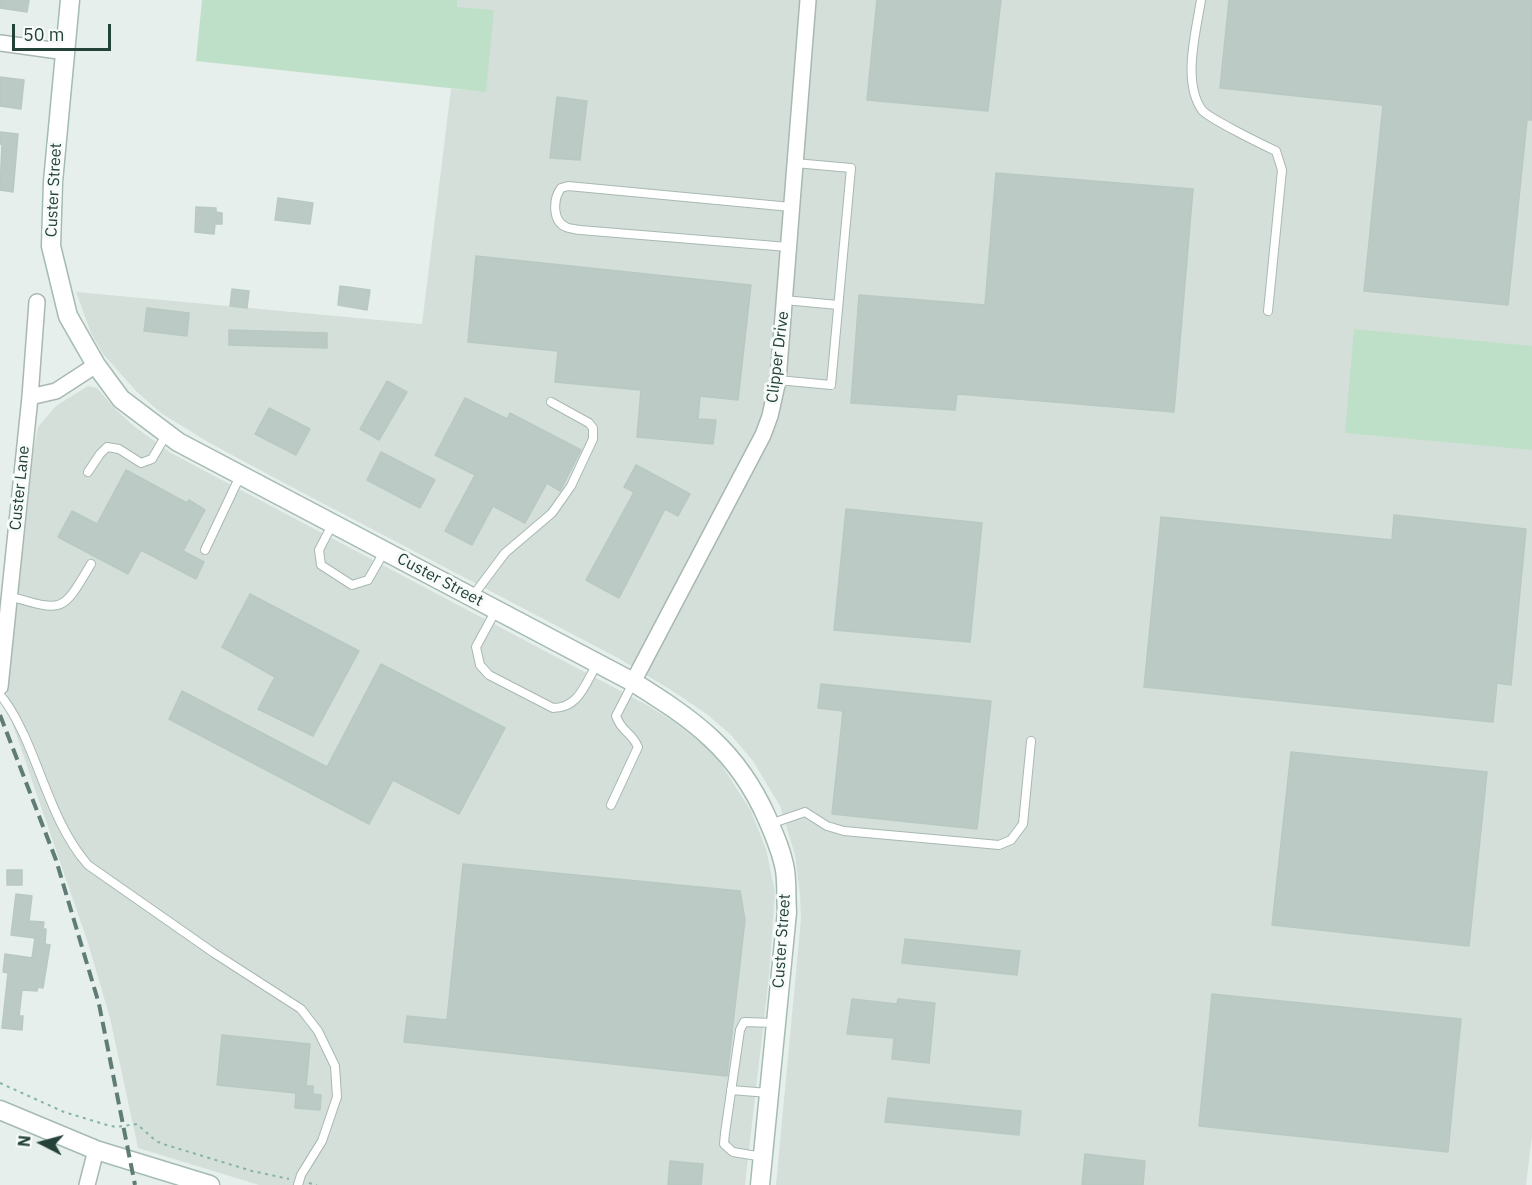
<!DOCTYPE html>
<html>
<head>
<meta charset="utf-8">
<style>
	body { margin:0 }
	#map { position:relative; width:1532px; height:1185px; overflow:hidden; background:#e6efeb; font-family:"IBM Plex Sans",sans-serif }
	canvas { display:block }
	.north { position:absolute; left:12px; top:1113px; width:60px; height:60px; -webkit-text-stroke:4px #f7fbf9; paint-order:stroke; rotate:276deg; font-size:16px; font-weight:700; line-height:24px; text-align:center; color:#24423a }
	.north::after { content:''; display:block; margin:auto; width:21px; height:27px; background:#24423a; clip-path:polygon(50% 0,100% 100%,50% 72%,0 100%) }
	.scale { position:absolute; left:12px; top:24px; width:99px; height:27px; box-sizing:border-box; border:3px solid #24423a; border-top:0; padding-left:8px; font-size:18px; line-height:21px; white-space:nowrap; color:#24423a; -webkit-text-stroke:4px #f7fbf9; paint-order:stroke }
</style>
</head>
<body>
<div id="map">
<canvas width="1532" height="1185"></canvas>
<div class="north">N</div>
<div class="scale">50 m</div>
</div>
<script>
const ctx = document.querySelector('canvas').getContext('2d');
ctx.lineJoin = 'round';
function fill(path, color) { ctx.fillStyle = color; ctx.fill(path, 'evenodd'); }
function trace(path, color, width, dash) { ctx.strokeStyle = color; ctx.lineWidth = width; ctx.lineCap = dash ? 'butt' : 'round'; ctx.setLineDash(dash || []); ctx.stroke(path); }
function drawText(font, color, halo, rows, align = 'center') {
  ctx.font = font + ' "IBM Plex Sans",sans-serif'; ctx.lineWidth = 6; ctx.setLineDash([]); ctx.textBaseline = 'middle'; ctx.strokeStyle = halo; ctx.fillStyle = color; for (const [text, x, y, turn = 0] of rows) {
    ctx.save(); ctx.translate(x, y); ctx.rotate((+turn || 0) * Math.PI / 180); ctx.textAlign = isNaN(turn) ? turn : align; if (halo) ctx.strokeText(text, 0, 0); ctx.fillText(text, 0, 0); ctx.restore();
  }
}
fill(new Path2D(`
	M457 0H1532V1136L1526 1185H776L801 919 800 895 795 855 780 806 753 761 731 735 708 715 671 690 618 658 284 483 208 442 161 413 137 392 103 354 91 333 76 292 422 324 451 89 486 91 457 7Z
	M88 386 97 388 116 410 135 427 171 453 647 705 674 722 705 746 719 761 751 811 766 849 775 892 769 976 745 1185H259L138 1148 110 1018 88 943 6 705 33 454 38 427 56 406Z`), '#d4dfda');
fill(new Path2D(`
	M202 0H457V7L494 10 486 92 196 61Z
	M1354 329 1532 346V450L1345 433Z`), '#bfe0c8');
const building = new Path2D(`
	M0 0H29L27 12 0 8Z
	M877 0H1001L988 111 867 100Z
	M1229 0H1532V120H1527L1508 305 1364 291 1383 105 1220 88Z
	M0 77 24 80 21 109 0 106Z
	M557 97 587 101 580 160 550 158Z
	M0 132 18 134 13 192 0 190 2 144H0Z
	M996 173 1193 189 1174 412 957 394 955 410 851 403 859 295 985 305Z
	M278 198 313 203 310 224 275 220Z
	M196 207 216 208V212L222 213V224H215L214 234 195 232Z
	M476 256 751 285 738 400 700 396 698 419 716 420 713 444 637 437 641 390 555 382 558 351 468 342Z
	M340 286 370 290 367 310 338 305Z
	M232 289 249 291 247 308 230 306Z
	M147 308 189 313 187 336 144 331Z
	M229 330 327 333V348L229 345Z
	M387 381 407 392 379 440 360 429Z
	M465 398 507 419 510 413 581 450 560 491 547 483 525 523 493 506 472 545 445 531 475 475 435 455Z
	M269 408 310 429 296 455 255 434Z
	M381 452 435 480 420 508 367 480Z
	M636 465 690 494 678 516 665 509 619 598 586 580 634 492 624 487Z
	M126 470 187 503 189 500 205 510 183 551 204 562 196 579 141 550 128 574 58 537 72 511 97 524Z
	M846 509 982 523 970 642 834 630Z
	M1394 515 1526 529 1511 685 1497 683 1493 722 1144 687 1161 517 1392 540Z
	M250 594 359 651 313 736 258 709 275 677 222 647Z
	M381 664 505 728 459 814 393 780 369 824 169 719 182 691 327 767Z
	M821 684 991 701 977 829 832 814 843 711 818 708Z
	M1291 752 1487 772 1469 946 1272 925Z
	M463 864 740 891 745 920 727 1076 404 1042 407 1016 447 1020Z
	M7 870H22V885H7Z
	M16 894 32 896 29 921 44 922 43 929H46L45 944 50 945 43 988 38 987 37 991 22 990 19 1016H23L22 1030 2 1028 8 973 3 972 5 954 32 958 35 938 11 935Z
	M905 939 1020 951 1017 975 902 963Z
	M1212 994 1461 1019 1448 1152 1199 1126Z
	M852 999 897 1004 898 999 935 1003 929 1063 892 1059 894 1038 847 1034Z
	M222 1035 310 1044 306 1086H313V1094L321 1095 320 1110 295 1108 296 1093 217 1085Z
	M888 1098 1021 1111 1019 1135 885 1122Z
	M1085 1154 1145 1161 1143 1185H1082Z
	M670 1161 703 1164 701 1185H668Z`);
fill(building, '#bbcac4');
trace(building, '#b8c9c2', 1.5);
const lane = new Path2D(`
	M1201 0C1196 32 1182 82 1202 110 1208 118 1263 145 1276 151L1282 170 1268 311
	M788 247 580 230C576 229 570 229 566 227 552 221 553 199 561 188L568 186 791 207
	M784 300 838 305
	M778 380 831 385 851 168 795 163
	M88 472 100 454 107 447 119 449 141 463 152 459 166 435
	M333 523 319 550 321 565 352 585 368 580 384 552
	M205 550 240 476
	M9 596C64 612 62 613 91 564
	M472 597 505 553 552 513 571 486 593 439V428L589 423 551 402
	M496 610 476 647 480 665 489 675 553 708C579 708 585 684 597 664
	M0 695C11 707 17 721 24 735 44 779 56 828 88 865L214 953 301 1009 318 1031 335 1066 337 1097 322 1141 301 1175 298 1185
	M611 805 638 747C631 731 622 733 616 716L633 683
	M770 824 805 812 827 826 844 831 999 845 1011 840 1023 824 1031 741
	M731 1090 769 1093
	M763 1157 733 1152 724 1144 725 1133 740 1030 744 1022 775 1023`);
const street = new Path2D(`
	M0 43 66 52
	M30 397 56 391 96 365
	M633 682 763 435 770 416 778 380 808 0
	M0 687 30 397 37 302
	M87 1185 96 1150`);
const secondary = new Path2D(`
	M70 0 53 182 51 246 68 316 96 365 121 399 178 442 633 682C694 720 737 750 767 818 774 834 782 852 785 870 787 883 786 898 787 912L760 1185
	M0 1110 96 1150 210 1185`);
trace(lane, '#a8b8b2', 10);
trace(street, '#a8b8b2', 18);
trace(secondary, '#a4bbb3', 21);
trace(new Path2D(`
	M0 1083 64 1112 107 1125 116 1127 137 1124 156 1141 163 1144 252 1171 289 1179
	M309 1183 317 1185`), '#86b3a5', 2, [3, 4.5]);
trace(lane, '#fff', 8);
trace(street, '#fff', 15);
trace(secondary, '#fff', 18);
trace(new Path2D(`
	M0 715 56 860 99 1004 135 1185`), '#5f7d75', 4, [12, 6]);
drawText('16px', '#24423a', '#f7fbf9', [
	["Custer Street",54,190,-87],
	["Clipper Drive",778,357,-83],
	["Custer Lane",20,488,-84],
	["Custer Street",440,580,28],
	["Custer Street",782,941,-86]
]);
</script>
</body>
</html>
